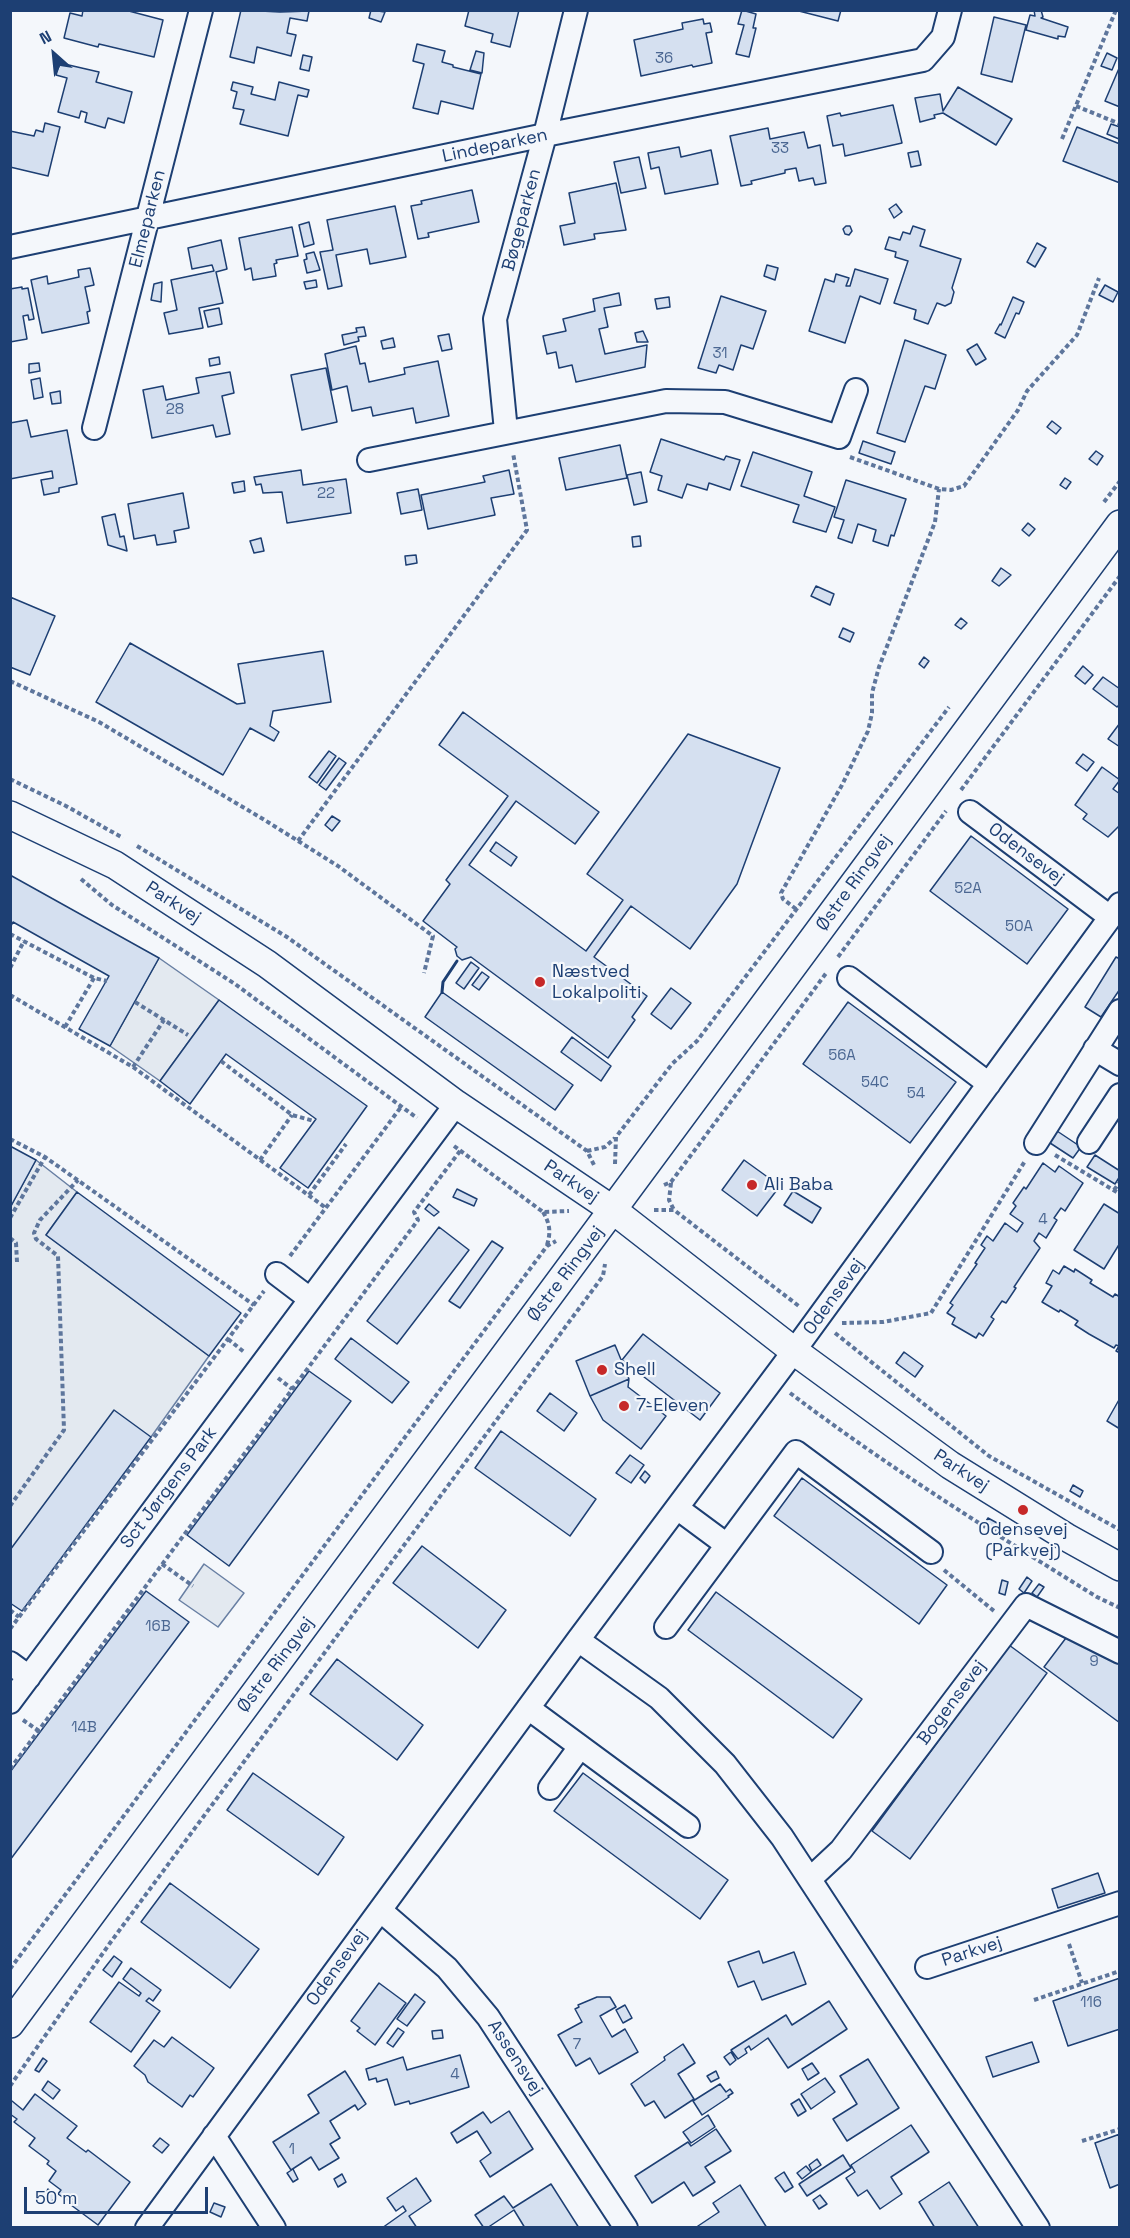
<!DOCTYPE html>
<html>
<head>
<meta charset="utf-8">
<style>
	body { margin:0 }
	#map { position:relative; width:1130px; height:2238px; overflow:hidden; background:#f4f7fb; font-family:"Space Grotesk",sans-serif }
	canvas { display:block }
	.frame { position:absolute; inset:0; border:12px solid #1d3f73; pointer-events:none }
	.north { position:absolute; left:24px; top:24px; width:60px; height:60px; -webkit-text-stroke:4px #f4f7fb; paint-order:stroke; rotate:333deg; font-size:16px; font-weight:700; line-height:24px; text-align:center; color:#1d3f73 }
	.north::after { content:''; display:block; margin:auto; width:21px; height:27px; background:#1d3f73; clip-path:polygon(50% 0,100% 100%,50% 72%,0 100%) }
	.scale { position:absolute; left:24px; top:2187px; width:184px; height:27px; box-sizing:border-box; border:3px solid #1d3f73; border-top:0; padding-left:8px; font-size:18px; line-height:21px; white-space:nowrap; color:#1d3f73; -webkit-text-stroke:4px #f4f7fb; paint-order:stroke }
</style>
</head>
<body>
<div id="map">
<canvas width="1130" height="2238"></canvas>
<div class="frame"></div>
<div class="north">N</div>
<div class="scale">50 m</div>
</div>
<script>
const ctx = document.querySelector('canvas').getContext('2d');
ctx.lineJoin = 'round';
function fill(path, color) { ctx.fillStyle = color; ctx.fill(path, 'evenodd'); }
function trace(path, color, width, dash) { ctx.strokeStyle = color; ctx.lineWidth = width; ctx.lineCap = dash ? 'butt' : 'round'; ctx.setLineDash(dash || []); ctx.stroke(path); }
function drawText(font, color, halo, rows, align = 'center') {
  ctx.font = font + ' "Space Grotesk",sans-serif'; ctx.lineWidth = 4.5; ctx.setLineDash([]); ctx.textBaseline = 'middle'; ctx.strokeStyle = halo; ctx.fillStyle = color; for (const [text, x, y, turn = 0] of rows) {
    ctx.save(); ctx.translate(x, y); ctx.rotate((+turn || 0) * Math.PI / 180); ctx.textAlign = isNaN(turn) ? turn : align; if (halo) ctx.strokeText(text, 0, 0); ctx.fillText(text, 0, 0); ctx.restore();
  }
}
const green = new Path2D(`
	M159 958 219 1000 160 1081 110 1046Z
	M36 1160 77 1192 46 1235 209 1356 151 1437 11 1550V1206Z
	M204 1564 244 1593 218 1627 179 1600Z`);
fill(green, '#e3e9f0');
trace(green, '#687fa3', 1.5);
const building = new Path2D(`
	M83 10H125L163 20 154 57 99 44 98 47 64 38 70 13 82 16Z
	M241 10 280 12 309 11 307 21 290 18 287 33 296 35 291 56 257 47 254 63 230 57Z
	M371 10 385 12 381 22 369 18Z
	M469 10H519L510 47 491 42 493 34 465 26Z
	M742 10 756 14 753 28H756L749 57 736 54 744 25 738 24Z
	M795 10H841L838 21Z
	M1034 10H1041L1043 17 1041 18 1068 27 1065 37 1058 36V39L1026 30 1030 15 1035 16Z
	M994 17 1026 25 1012 82 981 74Z
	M703 19 704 24 710 23 712 32 706 33 712 63 693 67 692 65 641 76 634 40 683 29 682 23Z
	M417 44 445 51 442 62 453 65V67L481 74 473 109 441 101 438 114 413 108 424 64 413 61Z
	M476 51 484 53 482 73 470 70Z
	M1107 53 1117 58 1112 70 1101 66Z
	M303 55 312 57 309 71 300 69Z
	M60 63 99 72 96 82 132 92 124 123 108 118 105 128 85 122 87 113 81 111 79 118 58 112 67 78 56 75Z
	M1120 66V107L1105 101Z
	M233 82 253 87 251 94 275 100 279 82 309 90 307 97 298 95 288 136 240 124 244 110 233 108 237 92 231 90Z
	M958 87 1012 119 996 145 943 113 934 115 935 118 920 122 915 98 940 94 943 111Z
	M893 105 902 143 845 156 843 144 833 146 827 116 840 113 841 116Z
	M45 123 60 127 48 176 10 167V131L34 136 36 130 43 132Z
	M1111 124 1120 127 1119 139 1107 134Z
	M1077 127 1120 144V183L1063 161Z
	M768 128 770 139 804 132 808 148 820 145 826 183 815 185 813 178 799 181 796 168 785 170V173L751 181 752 184 741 186 730 136Z
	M679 147 681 157 711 150 718 184 665 194 659 167 651 169 648 153Z
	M918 151 921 165 911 167 908 153Z
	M639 157 646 188 621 193 614 162Z
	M616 183 626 230 594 234 595 239 564 245 560 226 575 223 569 193Z
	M472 190 479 222 428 233 429 237 418 239 411 206 422 204 421 201Z
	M896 204 902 212 894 218 889 209Z
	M395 206 406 257 370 264 367 249 336 255 342 286 328 289 320 252 333 250 327 220Z
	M309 222 314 244 304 247 299 225Z
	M846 226H850L852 231 849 235 845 234 843 229Z
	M913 226 925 230 920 246 961 259 952 288 954 292 951 303 945 306 937 303 928 324 914 319 916 310 894 303 908 261 895 257 896 252 885 249 889 237 900 240 903 232 910 234Z
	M292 227 298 256 276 260 277 263 274 264 276 276 253 280 251 268 245 270 239 238Z
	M221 240 227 269 216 272 223 303 199 308 203 328 169 334 164 313 177 310 171 280 214 271 212 265 192 269 188 248Z
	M1037 243 1046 248 1035 267 1027 262Z
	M314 252 320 270 307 273 304 260 307 259 306 254Z
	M767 265 778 268 775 280 764 276Z
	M90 268 94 285 85 287 90 311 87 312 89 323 42 333 31 280 47 276 48 284 79 277 78 270Z
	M855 269 888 279 880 304 860 296 845 343 809 331 825 279 834 282 836 274 849 278 846 286H850Z
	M316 280 317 287 306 289 304 282Z
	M162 282 161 302 151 300 154 284Z
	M1105 285 1118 292 1113 302 1099 295Z
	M22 287V289L28 288 34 319 29 320 28 315 23 316 27 339 10 342V289Z
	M619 293 621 305 604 308 608 327 599 329 605 354 647 345 645 367 576 382 572 365 559 368 556 352 547 354 543 336 566 331 563 319 595 311 593 299Z
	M721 296 766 311 753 349 741 345 733 370 719 365 716 373 698 368Z
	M669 297 670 307 657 309 655 299Z
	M1013 297 1024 302 1019 314 1016 313 1005 338 995 333 1000 324 1001 325Z
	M219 308 222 324 208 327 204 311Z
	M364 327 366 336 358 337 359 341 344 345 342 335 357 332 356 328Z
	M643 331 648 342H637L635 333Z
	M449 334 452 349 442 351 438 336Z
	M393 338 395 347 383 349 381 341Z
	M905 340 946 355 935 389 925 386 905 442 877 433Z
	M977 344 986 359 976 365 967 350Z
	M356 346 360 364 365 363 369 382 405 374 404 368 438 361 449 416 416 423 413 408 373 416 371 407 352 411 347 386 332 390 325 354Z
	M219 357 220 364 210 366 209 359Z
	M39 363 40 371 29 373V364Z
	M326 368 337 422 302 430 291 375Z
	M230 372 234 393 222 396 230 434 216 437 213 425 152 438 143 390 163 386 166 400 199 393 196 378Z
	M40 378 43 397 34 399 31 380Z
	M60 391 61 403 52 404 50 393Z
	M27 420 31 437 67 430 77 484 59 488V492L44 495 41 480 53 478 52 471 10 479V423Z
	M1052 421 1061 428 1056 434 1047 427Z
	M661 439 724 460 726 456 740 460 730 490 709 483 707 490 687 484 682 498 658 490 662 476 650 472Z
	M863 441 895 452 891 464 859 453Z
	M620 445 627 478 566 490 559 458Z
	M1096 451 1103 456 1097 465 1089 459Z
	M753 452 812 472 804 496 835 507 826 532 793 522 799 505 741 486Z
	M301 470 303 485 346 479 351 513 287 523 282 492 263 493 261 484 256 485 254 477Z
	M509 470 514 494 491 498 495 515 428 529 421 495 485 482 483 476Z
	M641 472 647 502 634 505 627 475Z
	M1065 478 1071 482 1066 489 1060 485Z
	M846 480 906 499 894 536 891 535 888 546 873 541 876 530 858 524 852 543 838 538 844 520 834 517Z
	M244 481 245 491 234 493 232 483Z
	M418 489 422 510 401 514 397 493Z
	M183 493 189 528 174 531 176 542 157 545 155 535 134 539 128 504Z
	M115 514 120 537 124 536 127 551 108 545 102 517Z
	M1028 523 1035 529 1029 536 1022 530Z
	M640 536 641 546 633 547 632 537Z
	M261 538 264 551 254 553 250 541Z
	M416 555 417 563 406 565 405 556Z
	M1001 568 1011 575 999 586 992 581Z
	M816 586 834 594 830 605 811 596Z
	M10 597 55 616 30 675 10 667Z
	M961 618 967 623 961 629 955 625Z
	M843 628 854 633 850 642 839 637Z
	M130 643 237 704 245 703 238 664 323 651 331 702 273 711 270 726 279 732 274 741 250 728 223 775 96 702Z
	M924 657 929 661 924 668 919 664Z
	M1083 666 1093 675 1085 684 1075 676Z
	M1103 677 1120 689V704L1117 707 1093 689Z
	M463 712 599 812 575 844 516 801 469 865 586 951 623 900 587 874 688 734 780 768 737 884 690 949 631 906 594 957 647 996 632 1017 635 1020 608 1058 471 957 462 960 457 956 455 949 457 947 423 921 450 884 446 880 508 796 439 745Z
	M1120 723V747L1108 739Z
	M329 751 336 756 317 783 309 777Z
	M1083 754 1094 762 1087 771 1076 763Z
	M339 758 346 763 326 790 319 785Z
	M1102 767 1120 780 1113 789 1120 794V825L1108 837 1083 819 1087 814 1075 805Z
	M332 816 340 821 332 831 325 825Z
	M971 836 1068 909 1027 964 930 891Z
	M496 842 517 857 511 866 490 851Z
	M10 875 159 958 110 1046 79 1029 109 976 13 922 10 928Z
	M1116 957 1120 959V989L1101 1017 1085 1007Z
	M471 962 479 968 464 989 456 983Z
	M482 972 489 977 479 990 472 985Z
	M671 988 691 1003 671 1029 651 1014Z
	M442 992 573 1085 555 1110 425 1017Z
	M219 1000 367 1106 308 1188 280 1168 316 1119 226 1054 190 1104 160 1081Z
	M848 1002 956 1082 910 1143 803 1064Z
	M572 1037 611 1066 601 1081 561 1052Z
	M1054 1129 1081 1147 1073 1158 1047 1141Z
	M10 1146 36 1160 11 1206H10Z
	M1095 1155 1120 1171V1176L1115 1184 1087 1167Z
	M744 1160 780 1186 757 1216 722 1190Z
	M1043 1163 1055 1172 1059 1166 1083 1183 1065 1211 1061 1208 1054 1218 1057 1220 1046 1238 1039 1233 1034 1241 1040 1248 1014 1287 1016 1288 1006 1303 1002 1301 991 1317 994 1319 983 1336 979 1333 976 1338 952 1324 955 1318 947 1313 953 1305 950 1303 977 1264 975 1263 985 1248 981 1245 987 1236 993 1241 1005 1223 1017 1232 1023 1223 1010 1214 1016 1206 1013 1203 1024 1187 1026 1189Z
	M457 1189 477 1199 474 1206 453 1197Z
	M793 1191 821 1208 812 1223 784 1205Z
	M77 1192 241 1313 209 1356 46 1235Z
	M429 1204 439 1212 434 1216 425 1209Z
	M1104 1204 1120 1214V1243L1104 1269 1074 1250Z
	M439 1227 469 1250 397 1344 367 1321Z
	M492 1241 503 1248 460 1308 449 1301Z
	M1064 1266 1074 1272 1075 1269 1092 1280 1090 1283 1113 1297 1115 1294 1120 1297V1353L1116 1351 1119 1346 1116 1345 1114 1348 1089 1334 1075 1325 1078 1321 1060 1310 1059 1312 1042 1302 1052 1286 1046 1283 1053 1270 1059 1274Z
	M643 1334 720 1393 700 1420 622 1360Z
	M351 1338 409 1382 392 1403 335 1359Z
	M615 1345 629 1379 590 1396 576 1361Z
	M904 1352 923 1366 915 1377 896 1363Z
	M309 1371 351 1401 229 1566 187 1535Z
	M629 1379 628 1387 666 1416 641 1449 603 1420 590 1396Z
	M550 1393 577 1413 564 1431 537 1411Z
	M1120 1398V1429L1107 1421Z
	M114 1410 151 1437 22 1611 10 1603V1550Z
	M501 1431 596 1499 570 1536 475 1468Z
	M630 1455 644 1465 631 1483 616 1473Z
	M645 1471 650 1476 645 1483 640 1478Z
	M802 1478 947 1585 919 1624 774 1516Z
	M1073 1485 1083 1491 1080 1497 1070 1491Z
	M988 1518 999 1524 996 1530 985 1523Z
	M422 1546 506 1610 478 1648 393 1583Z
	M1027 1577 1032 1581 1024 1593 1019 1589Z
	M1002 1580 1008 1582 1005 1595 999 1593Z
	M1039 1584 1044 1587 1037 1597 1032 1593Z
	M146 1591 189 1622 10 1860V1772Z
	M716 1592 862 1699 833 1738 688 1630Z
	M1072 1630 1120 1665V1723L1044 1667Z
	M1009 1645 1047 1673 910 1859 872 1831Z
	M337 1659 423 1725 397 1760 310 1694Z
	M253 1773 344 1837 318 1875 227 1810Z
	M583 1773 728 1880 700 1919 554 1811Z
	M1098 1873 1105 1893 1058 1908 1052 1889Z
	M170 1883 259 1949 230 1988 141 1922Z
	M759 1951 763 1963 794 1952 806 1984 762 2000 754 1981 738 1987 728 1962Z
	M114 1956 122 1962 112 1977 103 1970Z
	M131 1968 161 1990 153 2001 149 1998 146 2001 160 2011 131 2052 90 2022 119 1982 139 1996 141 1993 123 1979Z
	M1120 1978V2029L1068 2046 1053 2001Z
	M379 1983 406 2003 375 2045 357 2031 360 2028 351 2021Z
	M415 1994 425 2002 407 2026 397 2019Z
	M597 1997H610L616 2007 600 2016 612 2037 625 2029 638 2052 599 2074 590 2058 576 2066 558 2035 582 2022 575 2009 579 2007 578 2005Z
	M829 2001 847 2029 788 2068 768 2038 751 2050 749 2046 745 2049 747 2053 738 2059 731 2050 786 2015 792 2025Z
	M625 2005 632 2018 623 2023 616 2010Z
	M398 2028 404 2032 393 2047 387 2043Z
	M442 2030 443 2038 433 2039 432 2031Z
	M172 2037 214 2068 193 2097 190 2095 182 2107 148 2082 145 2075 134 2066 154 2040 164 2047Z
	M1032 2042 1039 2062 993 2077 986 2057Z
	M683 2044 695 2063 678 2074 694 2099 665 2118 654 2101 645 2106 631 2084 665 2060 664 2057Z
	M731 2052 736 2060 730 2065 724 2057Z
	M460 2055 469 2087 410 2104 409 2101 395 2105 387 2079 377 2082 376 2078 369 2080 366 2069 403 2057 407 2070Z
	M43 2058 47 2061 39 2072 35 2070Z
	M868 2059 899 2108 847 2141 833 2119 857 2104 840 2076Z
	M812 2063 819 2073 808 2080 802 2069Z
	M345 2071 366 2104 358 2110 355 2105 330 2121 340 2138 330 2144 339 2158 319 2170 311 2157 291 2170 273 2142 319 2113 308 2095Z
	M716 2071 719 2078 711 2082 707 2076Z
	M825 2078 835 2092 811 2109 801 2094Z
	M48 2081 60 2090 53 2099 42 2090Z
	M720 2084 726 2092 730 2089 733 2093 728 2096 729 2097 702 2115 693 2101Z
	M35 2094 77 2126 67 2138 86 2152 88 2150 130 2182 98 2225 71 2205 74 2200 69 2197 67 2200 58 2194 61 2190 49 2181 56 2171 47 2164 49 2161 29 2146 35 2138 14 2122 17 2119 10 2114V2102L12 2101 23 2110Z
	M799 2099 806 2111 798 2116 791 2104Z
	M509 2111 533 2149 490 2177 480 2161 491 2153 477 2131 457 2143 451 2133 483 2112 491 2123Z
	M708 2115 715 2127 691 2143 683 2132Z
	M911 2125 929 2152 891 2177 902 2194 880 2209 867 2190 858 2196 846 2178 855 2172 851 2165Z
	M716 2129 731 2151 705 2167 715 2182 693 2196 684 2182 652 2203 635 2176 688 2142 691 2146Z
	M1120 2134V2184L1110 2188 1095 2143Z
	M160 2138 169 2145 162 2153 153 2146Z
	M843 2155 851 2168 807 2196 799 2184Z
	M817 2159 821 2165 812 2171 809 2165Z
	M806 2166 811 2172 802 2179 797 2173Z
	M293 2169 298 2179 293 2182 287 2173Z
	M784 2172 793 2187 785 2192 775 2178Z
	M342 2174 346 2182 338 2187 334 2179Z
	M416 2178 431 2201 409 2216 417 2228H382L406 2211 403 2206 396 2211 387 2198Z
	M949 2182 979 2228H935L919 2202Z
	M551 2184 579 2228H525L514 2210 487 2228H484L475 2215 504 2196 513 2208Z
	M740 2185 767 2228H695L719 2212 713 2203Z
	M48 2189 56 2196 51 2203 42 2196Z
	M820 2195 827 2204 819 2209 813 2200Z
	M214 2203 225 2207 221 2217 210 2212Z`);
fill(building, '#d5e0f0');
trace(building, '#1d3f73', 1.5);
const minor = new Path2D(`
	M10 247 545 135 923 60 943 37 950 10
	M94 428 201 10
	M506 431 495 319 545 135 576 10
	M369 460 666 401 725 402 839 437 856 390
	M970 812 1110 917
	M849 978 989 1084
	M1095 1049 1120 1064
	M1089 1142 1120 1095
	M1036 1143 1120 1011
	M277 1274 310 1299
	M677 1508 727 1545
	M666 1627 796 1452 931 1552
	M578 1640 659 1698 725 1764 782 1837 1038 2228
	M10 1663 29 1677
	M10 1702 456 1104
	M528 1708 688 1826
	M550 1788 580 1747
	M810 1879 841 1850 1026 1605 1120 1652
	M380 1910 447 1968 488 2017 626 2228
	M927 1967 1120 1903
	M214 2136 274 2228
	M147 2228 578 1640 794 1351 1120 904`);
const tertiary = new Path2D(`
	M10 815 115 865 267 964 456 1104 613 1210 794 1351 950 1465 1066 1537 1120 1567
	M10 2024 1120 524`);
trace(minor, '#1d3f73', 26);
trace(tertiary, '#1d3f73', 30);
trace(new Path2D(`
	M1076 106 1120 124
	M1062 139 1116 10
	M850 457 939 489 951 490 964 486 1018 410 1027 391 1077 335 1099 278
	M1104 502 1120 481
	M10 681 99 722 263 819 338 866 433 936 424 973
	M10 779 66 806 123 838
	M961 790 1120 576
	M298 841 527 530 513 453
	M137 846 287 937 587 1151 594 1165
	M81 879 112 905 235 984 417 1118
	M796 909 783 899 781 893 842 785 868 731 872 713V693L879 667 935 522 939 489
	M10 934 94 978 107 981
	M838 957 946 811
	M10 968 24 941
	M10 995 133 1067 326 1208
	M135 1002 188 1035
	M65 1027 94 978
	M221 1061 292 1115 314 1121
	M133 1067 164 1020
	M10 1139 45 1157 254 1305
	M454 1146 543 1212 569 1211
	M587 1151 605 1147 615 1138
	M1055 1155 1120 1194
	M260 1160 292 1115
	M615 1164 616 1137 672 1064 697 1041 949 707
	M671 1183 669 1200 674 1210
	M664 1185 671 1182 827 972
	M1114 1190 1120 1182
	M309 1195 346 1144
	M654 1210H674L800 1307
	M543 1212C550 1224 551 1232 547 1245
	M10 1218 45 1157
	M10 1238 16 1243 17 1262
	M290 1256 401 1107
	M842 1323 883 1322 931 1313 1025 1161
	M835 1333 989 1456 1120 1530
	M228 1339 244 1352
	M278 1378 292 1389
	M790 1393C888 1467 992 1532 1097 1597L1120 1608
	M10 1506 64 1430 58 1256 36 1239 34 1233 40 1220 78 1180
	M162 1564 193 1586
	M944 1570 994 1611
	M10 1610 19 1617
	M10 1629 264 1291
	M23 1720 39 1731
	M10 1769 418 1220 414 1212 460 1151
	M1069 1944 1082 1983
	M10 1969 547 1246 556 1241
	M1034 2000 1120 1971
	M10 2086 110 1943 603 1276 605 1264
	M1082 2141 1120 2129`), '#5e769c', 4, [4.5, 3]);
trace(minor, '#f4f7fb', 22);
trace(tertiary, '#f4f7fb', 27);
trace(new Path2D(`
	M442 992 443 982 457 961`), '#1d3f73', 3);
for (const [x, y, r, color] of [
	[540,982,6,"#c62828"],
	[752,1185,6,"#c62828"],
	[602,1370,6,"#c62828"],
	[624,1406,6,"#c62828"],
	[1023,1510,6,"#c62828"]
]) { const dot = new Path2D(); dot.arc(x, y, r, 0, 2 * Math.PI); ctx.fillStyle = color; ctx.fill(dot); trace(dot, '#f4f7fb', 2); }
drawText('15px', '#4b6792', null, [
	["36",664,59],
	["33",780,149],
	["31",720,354],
	["28",175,410],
	["22",326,494],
	["52A",968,889],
	["50A",1019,927],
	["56A",842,1056],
	["54C",875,1083],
	["54",916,1094],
	["4",1043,1220],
	["16B",158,1627],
	["9",1094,1662],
	["14B",84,1728],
	["116",1091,2003],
	["7",577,2045],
	["4",455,2075],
	["1",292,2150]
]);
drawText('18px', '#1d3f73', '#f4f7fb', [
	["Lindeparken",495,146,-12],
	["Elmeparken",148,219,-76],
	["Bøgeparken",522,220,-75],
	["Odensevej",1026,854,37],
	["Østre Ringvej",854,883,-54],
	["Parkvej",173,903,33],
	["Parkvej",571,1182,34],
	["Østre Ringvej",566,1274,-53],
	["Odensevej",834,1297,-54],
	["Parkvej",961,1471,33],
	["Sct Jørgens Park",169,1488,-53],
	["Østre Ringvej",276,1665,-53],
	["Bogensevej",952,1703,-53],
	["Parkvej",972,1952,-18],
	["Odensevej",337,1968,-54],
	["Assensvej",515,2058,57]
]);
drawText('18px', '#1d3f73', '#f4f7fb', [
	["Næstved",552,972],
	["Lokalpoliti",552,993],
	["Ali Baba",764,1185],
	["Shell",614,1370],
	["7-Eleven",636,1406],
	["Odensevej",1023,1530,"center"],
	["(Parkvej)",1023,1551,"center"]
], 'left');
</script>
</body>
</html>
